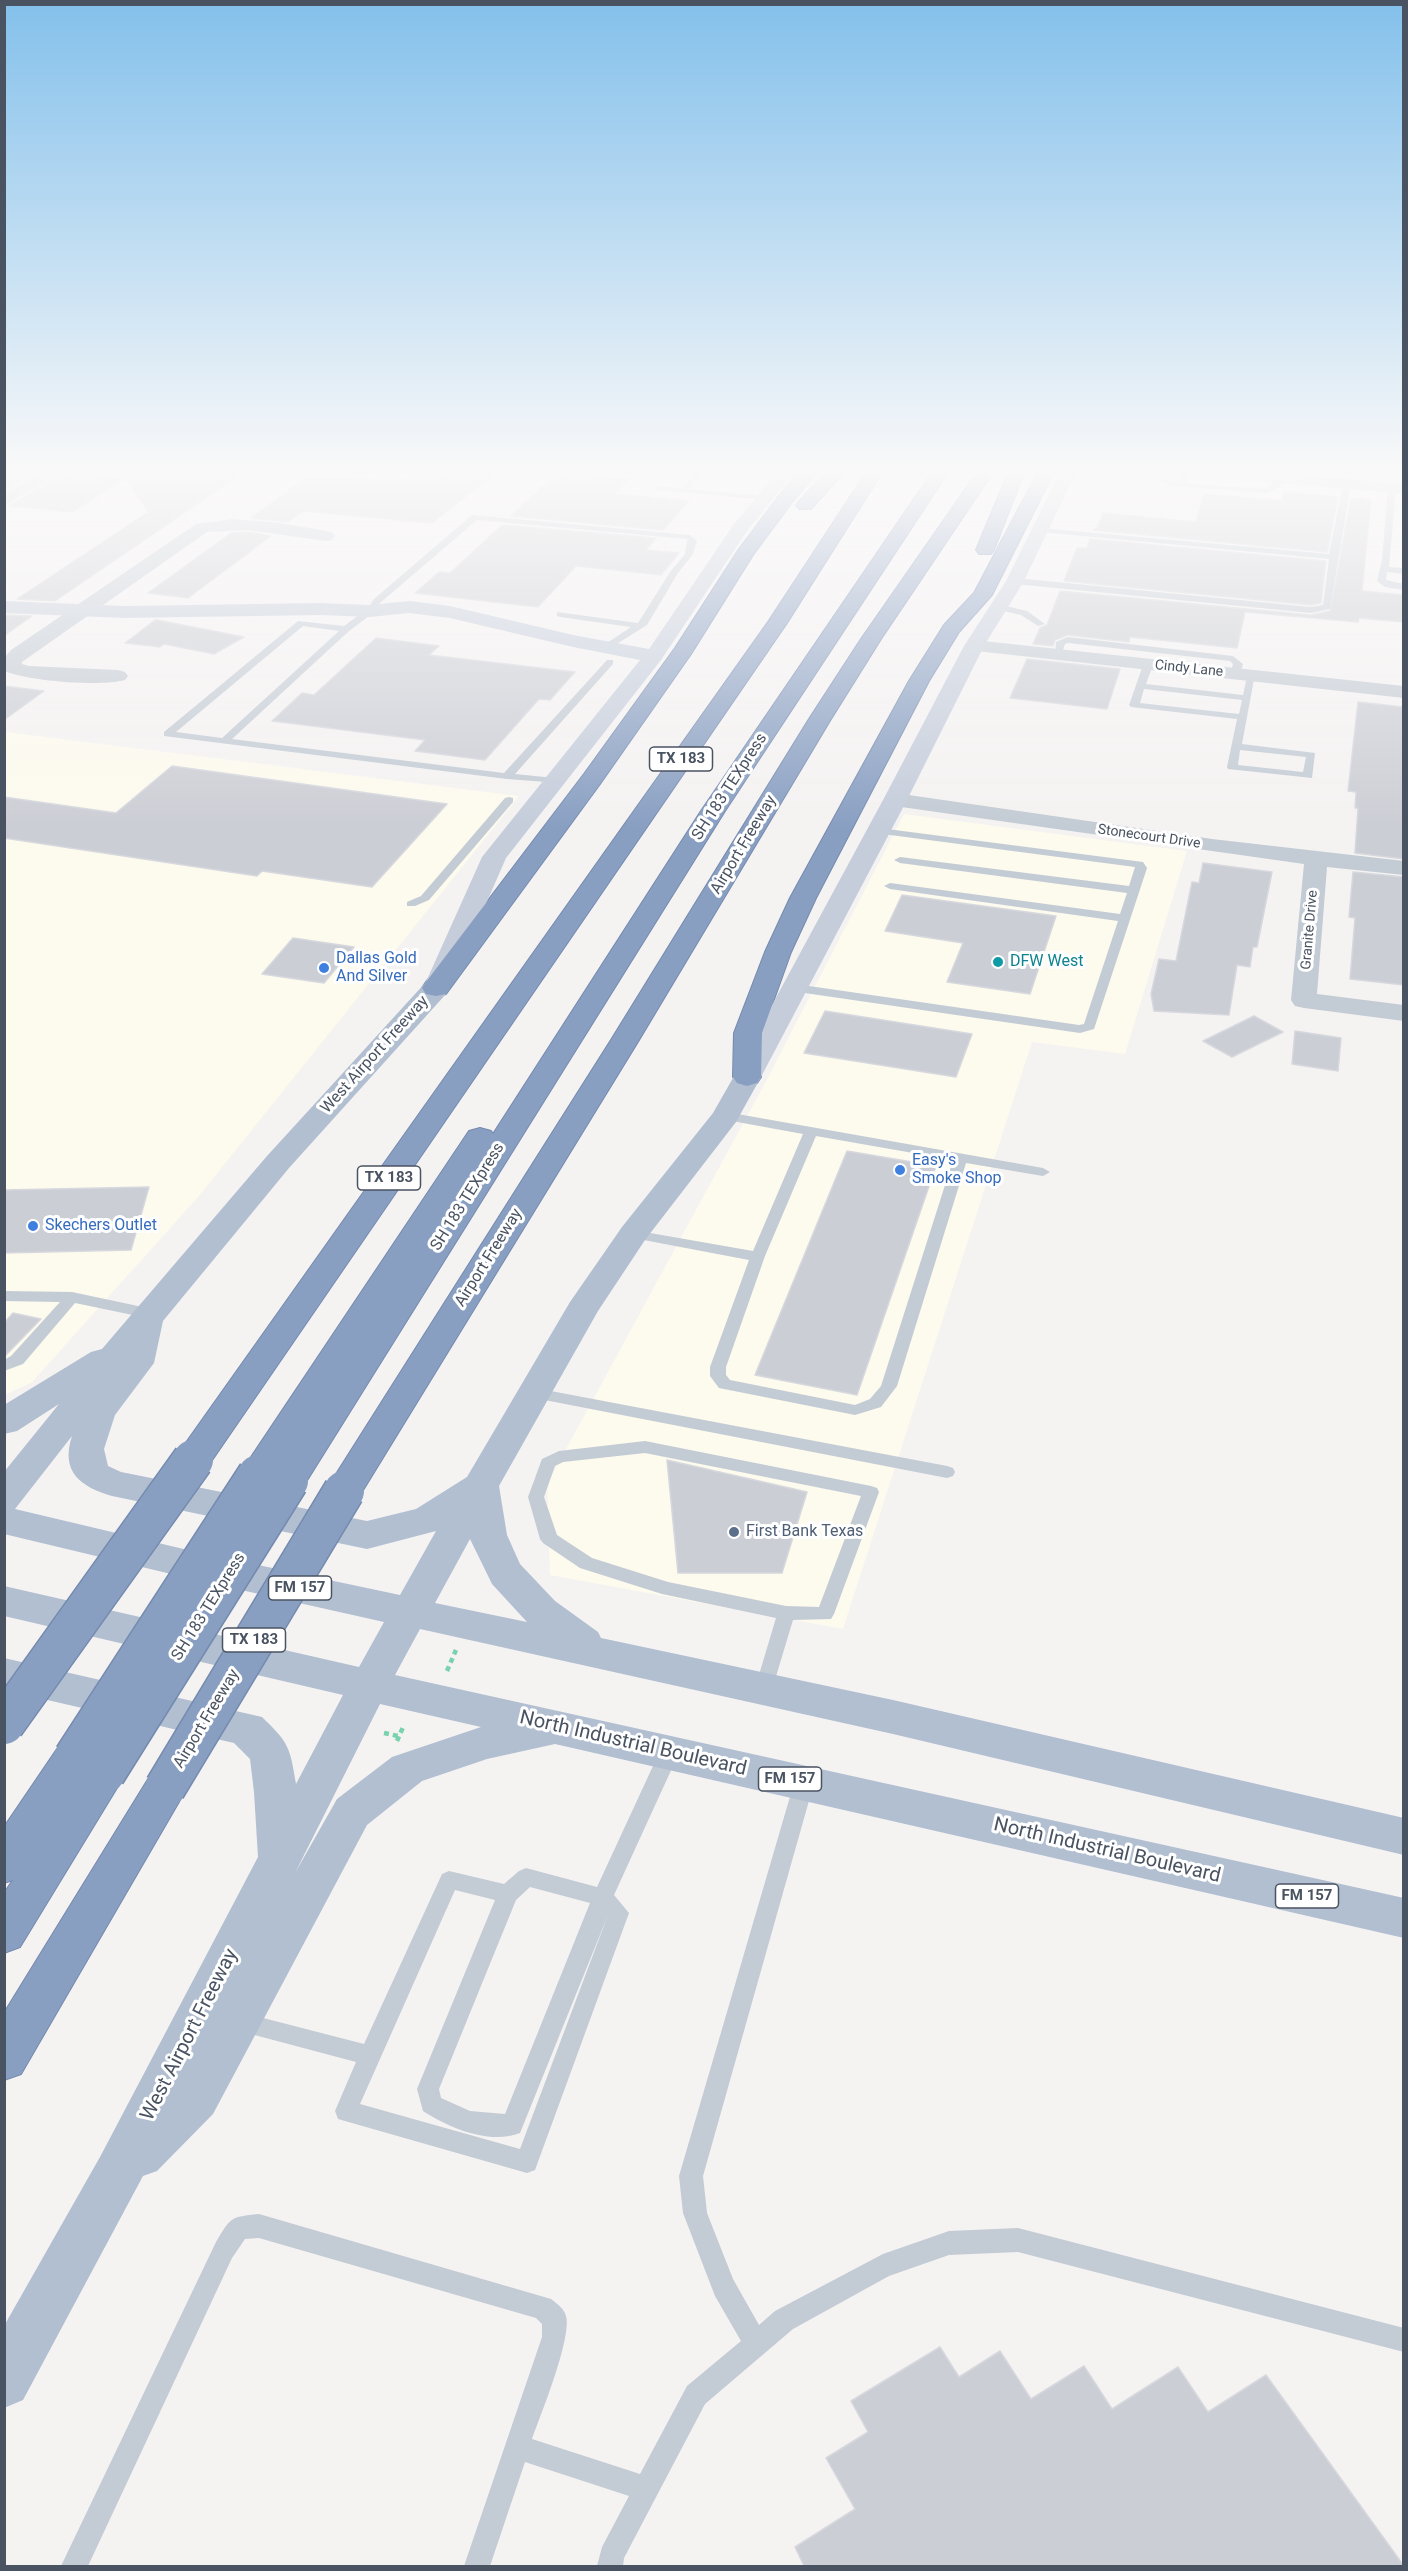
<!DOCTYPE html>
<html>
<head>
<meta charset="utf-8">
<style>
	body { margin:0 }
	#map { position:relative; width:1408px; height:2571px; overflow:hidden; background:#f5f2f2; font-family:Roboto,sans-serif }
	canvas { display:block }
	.frame { position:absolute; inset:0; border:6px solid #495361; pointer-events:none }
</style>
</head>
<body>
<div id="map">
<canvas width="1408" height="2571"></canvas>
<div class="frame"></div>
</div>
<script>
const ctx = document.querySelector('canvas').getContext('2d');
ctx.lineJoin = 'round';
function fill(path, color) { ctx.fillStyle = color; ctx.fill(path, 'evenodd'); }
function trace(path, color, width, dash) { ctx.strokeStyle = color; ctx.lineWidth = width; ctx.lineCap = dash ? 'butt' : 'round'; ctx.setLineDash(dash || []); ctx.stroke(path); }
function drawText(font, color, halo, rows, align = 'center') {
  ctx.font = font + ' Roboto,sans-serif'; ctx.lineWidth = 6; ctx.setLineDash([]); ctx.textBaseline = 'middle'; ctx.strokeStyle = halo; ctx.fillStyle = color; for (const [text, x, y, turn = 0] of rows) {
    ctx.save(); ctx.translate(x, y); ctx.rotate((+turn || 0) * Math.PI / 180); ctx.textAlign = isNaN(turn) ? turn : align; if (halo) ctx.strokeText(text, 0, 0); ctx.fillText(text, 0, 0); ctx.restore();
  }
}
fill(new Path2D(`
	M5 732 519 796 199 1196 32 1382 5 1395Z
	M904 814 1187 851 1125 1054 1032 1042 843 1629 550 1575 547 1484 765 1083Z`), '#fdfaee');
const building = new Path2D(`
	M4 468H28L43 469 4 491Z
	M119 468H250L55 601 17 599 148 512 126 478 72 512 9 506 67 472 125 478Z
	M423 469 444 472 450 469 492 476 432 523 303 511 288 522 251 518 307 477 402 481Z
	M558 472 629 479 614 494 689 501 663 530 511 516Z
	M1284 492 1338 497 1327 552 1093 530 1097 528 1103 513 1196 522 1204 494 1282 501Z
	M1351 498 1371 500 1362 591 1404 595V622L1359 618 1358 622 1245 612 1237 648 1130 637 1129 642 1068 635 1055 640 1053 646 1033 644 1040 628 1047 625 1060 591 1311 615 1330 611Z
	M502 525 656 538 646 550 679 553 661 575 576 566 538 607 415 593 439 572 450 573Z
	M248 532 271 536 188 598 148 593 231 533Z
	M1090 539 1326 561 1321 603 1311 605 1064 581 1077 548H1087Z
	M4 615 32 616 4 636Z
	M155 620H157L244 637 214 654 164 644 160 647 125 643Z
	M376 638 439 646 429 655 575 672 550 700 539 699 485 760 415 751 425 740 272 721 302 693 314 695Z
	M1027 659 1120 669 1107 709 1010 698Z
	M4 686 44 691 4 720Z
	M1358 702 1404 707V859L1355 853 1358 808H1355L1356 792 1348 791Z
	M172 766 447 804 372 887 262 871 257 876 4 838V797L116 813Z
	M1203 863 1272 872 1257 947H1253L1250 967 1237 965 1229 1015 1154 1011 1151 994 1159 959 1176 961 1192 882 1199 883Z
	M1353 872 1404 877V985L1350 979 1355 918 1349 917Z
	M902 895 1056 916 1030 994 947 982 963 943 885 931Z
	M293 938 354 947 324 983 262 974Z
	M825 1011 972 1034 956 1077 804 1053Z
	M1254 1016 1283 1032 1232 1057 1203 1041Z
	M1295 1031 1341 1038 1338 1071 1292 1064Z
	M847 1151 936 1166 857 1395 755 1375Z
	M149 1187 131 1250 4 1253V1190Z
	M13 1313 41 1319 4 1357V1323Z
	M667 1460 807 1492 782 1573H678Z
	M940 2347 959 2377 1000 2351 1031 2399 1084 2366 1112 2409 1178 2367 1208 2412 1266 2375 1404 2566H804L795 2547 855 2509 826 2458 868 2432 851 2401Z`);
fill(building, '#ccced5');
trace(building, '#d6d8de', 1.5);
const highway = new Path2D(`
	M804 468H821L793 501 753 555 691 654 600 784 446 994 436 996 426 994 422 988 426 982 584 774 675 648 739 549 781 493Z
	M831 468H848L811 509H799L796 505 799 501Z
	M869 468H885L787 623 206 1469 193 1473 180 1469 175 1460 180 1451 768 622Z
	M935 468H951L725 811 301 1490 288 1494 275 1490 271 1484 258 1488 245 1484 240 1475 245 1466 465 1137 469 1131 480 1128 491 1131 493 1134 701 811Z
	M980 468H996L881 639 831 719 639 1040 357 1500 344 1504 331 1500 325 1491 331 1482 611 1040 809 719 861 639Z
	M1010 468H1026L994 550 991 554H979L976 550Z
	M1040 468H1056L992 595 959 632 929 681 816 898 791 952 762 1033 761 1077 757 1083 747 1086 737 1083 733 1077 734 1033 765 952 790 898 909 681 944 625 974 593Z
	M74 1741 89 1746 95 1759 105 1756 120 1761 126 1773 20 1947 4 1953V1893L13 1880 4 1883V1827L59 1746Z
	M165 1770 180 1776 187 1788 180 1800 21 2074 4 2080V2013L150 1776Z`);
trace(highway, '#748aae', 2);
trace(new Path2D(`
	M447 1671 456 1650
	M384 1733 398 1736
	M397 1741 404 1725`), '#77d2ae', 4.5, [5, 4]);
fill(new Path2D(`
	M699 468H707L689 489 765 496 769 498 765 500 657 490 653 488 657 486 681 488Z
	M1160 468H1168L1166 479 1181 483 1183 468H1191L1188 484 1265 489 1282 478 1284 468H1292L1289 481 1267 493 1171 486 1158 480Z
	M1362 468 1404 469V473L1366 470Z
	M1347 482 1351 484 1330 609 1311 613 1015 584 1011 581 1015 578 1311 607 1323 605 1329 559 1040 532 1036 530 1040 528 1329 554 1343 484Z
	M1392 486 1396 488 1389 567 1404 568V574L1387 572 1386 580 1404 584V590L1385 587 1377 581 1382 560 1388 488Z
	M472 515 690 535 697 541 693 554 678 573 647 625 607 650 602 647 604 645 631 627 560 617 557 616V612L638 623 670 572 685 554 687 539 477 520 380 603 373 613 349 631 232 739 504 773 607 660H613V664L515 774 555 778 559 779V783L507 779 164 736V732L298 621 344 626 367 609 374 599ZM303 626 339 631 222 738 176 732Z
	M998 604 1027 611 1045 624 1038 626 1021 615 995 609 994 607Z
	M1068 637 1233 656 1243 664 1240 674 1235 677 1230 674 1233 664 1230 661 1068 643 1065 644 1061 657H1055L1056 642Z
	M1148 662 1153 665 1146 684 1243 695 1247 676 1255 674 1242 744 1315 753 1312 778 1228 769 1227 767 1237 719 1131 707 1129 705 1143 665ZM1144 689 1242 700 1239 714 1140 703ZM1240 750 1306 757 1303 772 1238 765Z
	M509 797 513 798V802L429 900 415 906H407V902L421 896 505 798Z
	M879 828 1143 862 1147 868 1094 1029 1080 1033 791 991 789 988 795 984 1079 1025 1084 1024 1118 921 890 889 884 886 890 883 1120 914 1127 893 900 863 894 860 900 857 1129 886 1135 867 875 833 874 831Z
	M726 1112 1043 1168 1050 1172 1043 1176 966 1163 897 1386 881 1407 855 1415 719 1388 710 1376V1367L749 1260 633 1238 626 1234 633 1230 753 1251 803 1134 721 1119 719 1116 721 1113ZM816 1136 953 1160 881 1386 870 1399 855 1405 730 1380 726 1375V1367L765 1256Z
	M4 1291 72 1292 152 1309 160 1314 152 1319 75 1303 23 1364 4 1371V1360L11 1356 60 1302 4 1301Z
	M535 1388 947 1466 953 1468 955 1472 953 1476 947 1478 529 1397 527 1393 529 1389Z
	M645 1441 871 1486 877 1488 879 1492 834 1614 831 1619 793 1620 771 1693 764 1695 757 1693 755 1688 776 1618 662 1594 580 1568 543 1543 540 1539 528 1497 542 1459 559 1451ZM645 1453 861 1496 819 1607 786 1606 668 1582 592 1558 557 1535 544 1497 555 1466 563 1462Z
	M669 1745 676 1748 679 1753 614 1895 629 1913 535 2170 527 2173 338 2119 335 2111 356 2062 232 2029 229 2022 232 2015 240 2012 364 2044 442 1874 449 1871 504 1884 519 1871 526 1868 597 1887 659 1753 662 1748ZM530 1887 590 1903 505 2114 470 2111 441 2098 439 2089 516 1900ZM455 1890 495 1900 417 2089 423 2111C449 2128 490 2145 520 2133L608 1915 520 2149 360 2104Z
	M804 1775 811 1777 814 1783 703 2176 707 2213 733 2279 759 2325 775 2311 883 2254 949 2231 1018 2228 1404 2328V2352L1018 2252 949 2255 889 2276 793 2329 705 2404 624 2558 623 2566H597L602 2547 629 2496 525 2462 490 2566H464L542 2337V2324L536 2318 259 2238 245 2239 232 2258 88 2566H61L216 2242C231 2217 230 2217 259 2214L551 2299C557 2304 564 2308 566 2316 572 2338 541 2414 532 2439L640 2474 687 2386 741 2341 715 2296 683 2213 679 2176 794 1783 797 1777Z`), '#c3cbd4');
fill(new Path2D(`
	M50 468H69L4 506V494Z
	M233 519 280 523 332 532 335 536 332 540 326 541 248 530 207 532 22 662V664L29 666 118 670 125 672 128 676 125 680C100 687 29 681 4 671V658L11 650 196 524Z
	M974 640 1404 686V698L967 650 964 646 967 642Z
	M895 793 1212 839 1404 861V875L1327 867 1317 994 1404 1005V1021L1304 1008 1295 1006 1291 1000 1304 864 887 805 884 800 887 795Z`), '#c3cbd4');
fill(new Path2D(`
	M781 468H798L747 531 661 660 506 858 451 984 448 990 438 992 428 990 425 984 482 857 640 660 573 647 450 618 409 613 370 617 320 615 125 618 4 613V601L125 606 320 603 370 605 409 601 450 606 573 635 649 649 734 524Z
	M1062 468H1078L1024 581 984 646 907 800 761 1077 757 1083 747 1086 737 1083 733 1077 883 800 964 646 1006 581Z
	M1160 468H1224L1404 484V494L1168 473 1162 472Z`), '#c5cddb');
fill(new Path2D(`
	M436 980 446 982 450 988 446 994 289 1168 163 1321 154 1363 115 1415 104 1449 108 1466 121 1472 367 1521 416 1509 467 1477 570 1302 622 1227 713 1113 737 1071 747 1068 757 1071 761 1077 736 1122 645 1240 598 1311 499 1486 507 1535 520 1564 555 1601 598 1632 601 1638 893 1700 1404 1818V1855L893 1734 420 1629 395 1675 1404 1898V1938L555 1744 487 1759 422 1781 367 1825 213 2114 157 2171 143 2176 23 2400 4 2408V2326L100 2157 258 1857 254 1792 250 1759 234 1743 4 1690V1658L262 1717C289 1743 290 1747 296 1784L343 1695 4 1616V1586L359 1667 384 1622 192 1579 4 1534V1472L59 1404 17 1431 4 1434V1405L91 1352 102 1349 267 1156 426 982ZM72 1436C60 1472 81 1487 112 1496L367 1549 436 1531 400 1595 192 1551 15 1509ZM470 1539 492 1584 527 1622 435 1603ZM380 1704 481 1727 392 1757 337 1799 295 1873Z`), '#b1bfd1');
fill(highway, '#899fc2');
const highwayBridge = new Path2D(`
	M4 1724 193 1460
	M74 1758 258 1475
	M105 1773 288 1481
	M165 1788 344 1491`);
trace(highwayBridge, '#748aae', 43, []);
trace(highwayBridge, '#899fc2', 40);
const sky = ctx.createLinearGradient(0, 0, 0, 828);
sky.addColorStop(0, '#83c0eb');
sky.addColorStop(0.57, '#faf9f9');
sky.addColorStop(1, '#faf9f900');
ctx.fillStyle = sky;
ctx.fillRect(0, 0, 1408, 828);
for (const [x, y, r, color] of [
	[998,962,6,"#0f9aa8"],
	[324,968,6,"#3f7fe0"],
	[900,1170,6,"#3f7fe0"],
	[33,1226,6,"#3f7fe0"],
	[734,1532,6,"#5c6f8a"]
]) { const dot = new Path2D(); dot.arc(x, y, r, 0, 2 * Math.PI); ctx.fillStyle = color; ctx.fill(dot); trace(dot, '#fff', 2); }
drawText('14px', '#495361', '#fff', [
	["Cindy Lane",1189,669,6],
	["Stonecourt Drive",1149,837,8],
	["Granite Drive",1310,930,-85]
]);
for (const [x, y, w] of [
	[681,759,63],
	[389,1178,63],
	[300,1588,63],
	[254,1640,63],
	[790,1779,63],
	[1307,1896,63]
]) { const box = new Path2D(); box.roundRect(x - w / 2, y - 12, w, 24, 4.5); ctx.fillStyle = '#fff'; ctx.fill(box); trace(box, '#495361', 1.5); }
drawText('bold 15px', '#495361', null, [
	["TX 183",681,759],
	["TX 183",389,1178],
	["FM 157",300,1588],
	["TX 183",254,1640],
	["FM 157",790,1779],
	["FM 157",1307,1896]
]);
drawText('16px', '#495361', '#fff', [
	["SH 183 TEXpress",730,787,-57],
	["Airport Freeway",744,845,-59],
	["West Airport Freeway",375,1055,-48],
	["SH 183 TEXpress",468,1197,-58],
	["Airport Freeway",489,1258,-58],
	["SH 183 TEXpress",209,1607,-58],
	["Airport Freeway",207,1719,-59]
]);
drawText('16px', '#366cbe', '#fff', [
	["Dallas Gold",336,959],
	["And Silver",336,977],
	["Easy's",912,1161],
	["Smoke Shop",912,1179],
	["Skechers Outlet",45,1226]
], 'left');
drawText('16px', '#0d838f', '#fff', [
	["DFW West",1010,962]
], 'left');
drawText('16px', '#4e5e75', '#fff', [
	["First Bank Texas",746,1532]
], 'left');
drawText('20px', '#495361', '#fff', [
	["North Industrial Boulevard",633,1744,13],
	["North Industrial Boulevard",1107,1851,13],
	["West Airport Freeway",190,2035,-63]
]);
</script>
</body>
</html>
